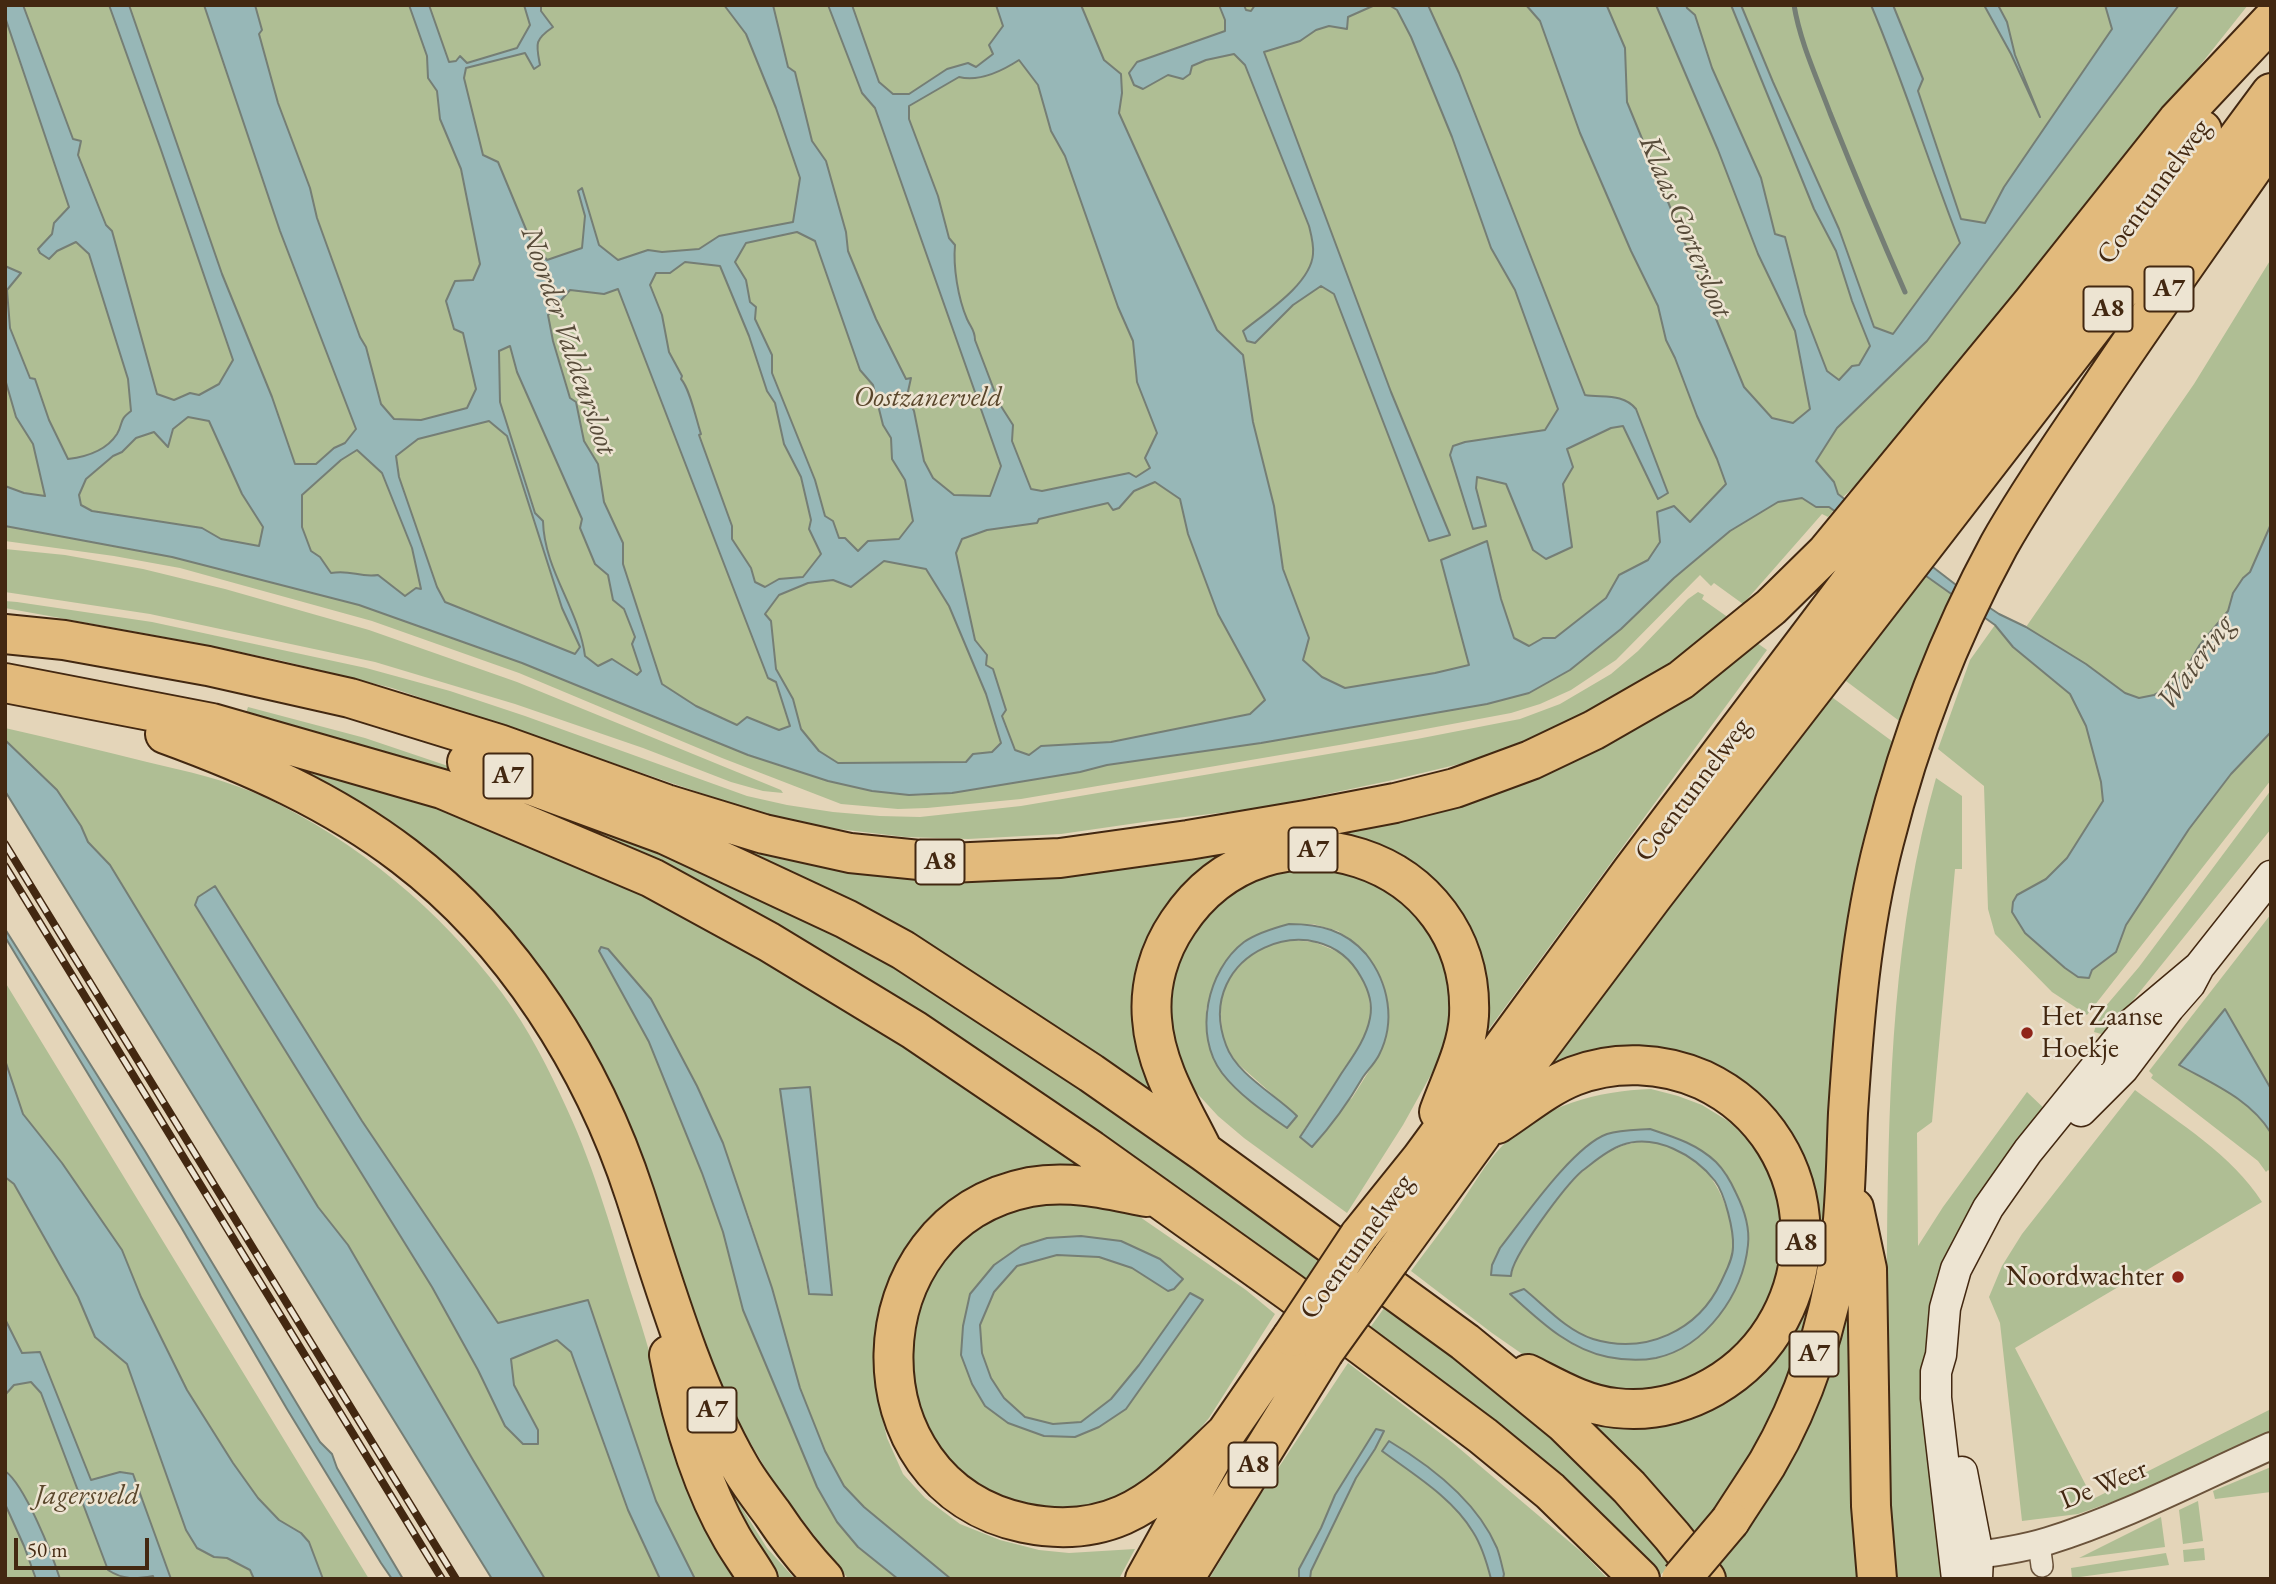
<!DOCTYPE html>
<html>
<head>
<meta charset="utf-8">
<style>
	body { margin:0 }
	#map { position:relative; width:2276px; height:1584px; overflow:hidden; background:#e4d5b9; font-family:"EB Garamond",serif }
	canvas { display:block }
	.frame { position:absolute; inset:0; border:7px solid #432811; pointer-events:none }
	.scale { position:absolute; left:14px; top:1538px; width:135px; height:32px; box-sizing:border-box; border:4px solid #432811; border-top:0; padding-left:9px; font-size:21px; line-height:24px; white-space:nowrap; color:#432811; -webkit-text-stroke:5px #ede4d2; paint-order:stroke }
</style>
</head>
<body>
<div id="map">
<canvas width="2276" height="1584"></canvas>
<div class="frame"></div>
<div class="scale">50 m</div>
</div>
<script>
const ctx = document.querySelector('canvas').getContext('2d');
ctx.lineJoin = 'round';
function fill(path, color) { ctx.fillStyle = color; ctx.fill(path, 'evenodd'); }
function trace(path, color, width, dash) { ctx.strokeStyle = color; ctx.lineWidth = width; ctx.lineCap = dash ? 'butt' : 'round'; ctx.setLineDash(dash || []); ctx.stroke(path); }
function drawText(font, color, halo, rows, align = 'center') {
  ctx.font = font + ' "EB Garamond",serif'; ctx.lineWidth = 5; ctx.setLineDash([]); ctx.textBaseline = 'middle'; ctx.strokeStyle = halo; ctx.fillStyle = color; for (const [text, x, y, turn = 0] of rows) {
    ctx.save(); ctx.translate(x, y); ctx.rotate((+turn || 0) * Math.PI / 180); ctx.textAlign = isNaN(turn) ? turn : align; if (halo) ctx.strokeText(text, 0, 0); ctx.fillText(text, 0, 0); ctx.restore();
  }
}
fill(new Path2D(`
	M5 5H2175L1985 264 2179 5H2248L2016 297 1860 481 1842 498 1840 497 1842 500 1828 517 1822 514 1743 604 1714 583 1711 586 1700 575 1616 660 1571 690 1540 704 1511 713 1345 744 1021 799 927 808 898 809 841 804 722 758 519 673 372 621 180 568 114 556 5 541ZM1741 523C1737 527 1727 533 1721 538 1705 550 1690 563 1676 577 1613 633 1561 698 1471 705ZM790 768 967 790C908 804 846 787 790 768Z
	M2271 259V524L2250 572 2243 578 2233 593 2228 611 2199 646 2177 681 2154 695 2139 698 2125 693 2111 684 2086 664 2026 627 2194 384Z
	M5 549 65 555 143 569 225 589 369 630 517 682 781 790 783 793 763 791 731 782 643 748 515 704 375 662 150 614 5 592Z
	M1926 575 1956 597 1906 726 1842 678Z
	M1698 592 1704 595 1702 599 1729 618 1681 655 1602 707 1547 733 1480 759 1393 780 1261 808 1151 821 1061 834 968 839 905 837 822 827 751 810 392 688 283 661 192 642 5 608V601L17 602 152 622 366 668 450 691 525 716 747 796 787 805 833 812 880 816 920 817 1021 806 1417 739 1520 719 1560 704 1611 674 1638 651 1688 599Z
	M1995 625 2013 647 2070 694 2086 726 2101 782 2103 801 2067 858 2057 870 2046 879 2017 895 2025 933 2065 968 2078 977 2089 978 2092 970 2116 952 2126 925 2189 829 2231 774 2271 732V780L2087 1015 2052 992 1995 934 1988 909 1984 786 1938 749 1970 660Z
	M1753 640 1767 650 1481 1040 1457 911 1275 842 1150 941 1170 1117 854 906 720 836 808 857 1372 817Z
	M1829 695 1900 747 1847 1019 1811 1312 1783 1390 1751 1451 1714 1513 1695 1536C1659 1488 1614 1447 1570 1407L1695 1408 1809 1243 1719 1083H1531Z
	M248 707 365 738 525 792 859 944 1205 1172 1360 1284 1338 1315 810 952 245 716Z
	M5 728C53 739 100 750 147 762 186 771 227 780 264 797 357 841 440 910 502 993 528 1028 549 1069 567 1109 596 1171 614 1240 635 1305 665 1396 681 1497 734 1579H695L656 1501 588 1300 498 1324 362 1121 216 888 198 897 195 906 432 1287 478 1370 505 1425 538 1430 514 1385 511 1359 557 1340 571 1352 628 1510 660 1579H545L473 1460 348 1245 318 1207 110 865 88 842 81 826 57 790 5 740Z
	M250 751 393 792 494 828 659 898 839 1000 1100 1177 979 1199 875 1350 879 1405 887 1438 903 1474 925 1498 960 1524 1000 1540 1039 1550 1069 1553 1135 1549 1119 1579H951L864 1507 844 1486 825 1451 800 1388 772 1288 748 1214 697 1086 599 951 649 1042 702 1173 723 1232 743 1310 817 1487 837 1522 858 1547 898 1579H849L846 1576 776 1486 744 1432 708 1361 551 1001ZM809 1087 832 1295 808 1294 780 1090Z
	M1936 778 1962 796V869H1955L1932 1122 1917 1133 1918 1246 1943 1207 2027 1092 2051 1115 1943 1276 1952 1579H1891C1886 1466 1886 1353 1887 1240 1889 1083 1893 929 1936 778Z
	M2271 790V829L2105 1035 2094 1032 2099 1014 2139 967Z
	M1283 866 1363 873 1422 917 1447 965 1451 1007 1449 1036 1438 1062 1403 1125 1347 1213 1244 1138 1218 1116 1195 1091 1180 1067 1168 1008 1180 953 1211 905ZM1289 924H1313L1338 931 1357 944 1371 961 1383 982 1389 1009 1379 1055 1352 1098 1300 1136 1363 1040 1371 1015 1368 989 1348 956 1314 942 1290 940 1270 945 1250 955 1240 966 1228 980 1221 996V1016L1222 1034 1227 1048 1237 1063 1297 1116 1288 1128 1249 1099 1221 1071 1206 1010 1213 985 1231 955 1266 931Z
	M2271 914V1172L2268 1170 2266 1172 2258 1161 2151 1078 2153 1075 2149 1071Z
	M5 982 369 1579H323L309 1542 301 1533 279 1520 258 1498 233 1463 187 1390 141 1297 122 1250 62 1163 23 1114 5 1060Z
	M1651 1089 1678 1096 1702 1105 1728 1121 1748 1139 1765 1165 1777 1195 1784 1245 1776 1292 1730 1358 1679 1386 1618 1396 1528 1358 1492 1333 1411 1271C1427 1249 1444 1228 1459 1206 1473 1186 1486 1162 1503 1145 1543 1105 1597 1091 1651 1089ZM1649 1129 1726 1173 1746 1219 1737 1287 1718 1317 1701 1336 1638 1360 1609 1357 1574 1345 1539 1319 1510 1294 1525 1289C1544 1305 1564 1327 1588 1337 1632 1356 1688 1338 1714 1297 1717 1291 1720 1284 1723 1278 1727 1268 1733 1258 1733 1248 1735 1221 1718 1178 1697 1163 1689 1158 1679 1149 1670 1146 1599 1121 1549 1212 1515 1259L1511 1270 1500 1248 1576 1155Z
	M2135 1090C2179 1123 2232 1155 2262 1202L2015 1348 2093 1499 2271 1409V1433L2126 1497 2078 1514 2022 1521 2000 1323 1989 1297 2002 1266 2022 1234Z
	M5 1177 14 1184 78 1297 95 1337 127 1364 186 1530 214 1557 227 1558 250 1570 254 1579H5Z
	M1041 1201 1109 1206 1140 1217 1246 1290 1275 1314 1209 1418 1180 1453 1149 1479 1119 1497 1089 1508 1060 1512 1018 1504 978 1486 944 1453 917 1406 910 1376 912 1318 943 1256 973 1229ZM1081 1236 1168 1291 1132 1268 1099 1257 1057 1255 1017 1266 994 1292 980 1325 982 1353 991 1378 1004 1398 1025 1417 1053 1424 1081 1422 1111 1400 1139 1365 1190 1293 1203 1300 1126 1409 1044 1436 972 1384 961 1355 963 1326 970 1294 1021 1246 1047 1238Z
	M1853 1228 1867 1579H1728L1715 1562Z
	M1387 1304 1538 1423 1590 1471 1674 1562 1656 1579 1364 1336Z
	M1348 1363 1453 1443 1585 1555 1608 1579H1503L1504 1574 1479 1517 1464 1499 1436 1473 1389 1441 1382 1451C1413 1473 1454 1500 1473 1532 1482 1547 1487 1563 1491 1579H1310L1311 1571 1356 1478 1375 1449 1335 1495 1321 1528 1299 1569V1579H1209L1257 1500Z
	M2271 1467V1492L2215 1499 2213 1491Z
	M718 1470 767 1548 795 1579H771Z
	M2198 1501 2203 1541 2183 1544 2179 1510Z
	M2161 1517 2165 1547 2079 1558Z
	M2204 1548 2205 1560 2184 1562 2183 1550Z
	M2166 1553 2169 1565 2072 1578 2071 1568Z`), '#afbe94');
const water = new Path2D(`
	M5 5H23L73 139 81 141 78 155 106 225 112 231 157 394 174 400 190 393 199 395 219 384 233 360 160 147 109 5H129L222 274 272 397 295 464H316L334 448 345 443 356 429 280 231 204 5H255L262 30 259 34 278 103 310 188 317 218 360 337 366 347 381 404 394 419 421 420 467 408 476 389 463 333 454 329 446 301 455 281 473 280 480 264 461 169 440 119 437 91 428 78 427 56 409 5H429L449 62 456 61 460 56 467 63 517 48 530 25 524 5H541V11L553 27C534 40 536 44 540 65L534 69 525 53 466 68 464 78 483 155 498 162 530 239 547 260 582 248 585 216 578 191 582 188 599 245 618 260 648 250 662 252 699 249 719 236 793 222 800 178 776 108 746 34 724 5H773L788 67 795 72 812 141 826 161 846 232 848 251 876 319 906 379 911 378 907 396 914 411 924 461 933 478 954 495 990 496 1001 466 875 108 862 93 828 5H852L879 82 893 94H909L947 69 968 63 976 67 993 54 989 45 1003 26 996 5H1081L1104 60 1121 74 1122 93 1119 113 1217 330 1243 355 1253 422 1274 506 1283 569 1309 638 1303 660 1322 677 1345 688 1435 673 1469 665 1441 560 1487 541 1501 599 1514 638 1529 646 1543 638H1555L1606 598 1619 575 1648 560 1660 542 1657 512 1674 506 1690 522 1726 484 1717 459 1697 416 1675 358 1666 340 1658 306 1631 251 1580 133 1540 21 1526 5 1607 6 1625 48 1627 102 1744 387 1772 418 1793 423 1810 409 1795 331 1758 254 1718 150 1656 5H1686L1687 8 1695 15 1712 68 1761 178 1775 234 1785 237 1805 314 1827 371 1839 380 1852 366 1859 365 1870 346 1852 301 1836 251 1814 209 1731 5H1741L1773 82 1839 229 1874 327 1893 334 1960 243C1929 164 1904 83 1871 5H1893L1923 79 1918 91 1961 219 1985 223 2004 187 2112 29 2105 5H2179L1927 341 1837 428 1816 461 1834 482 1838 494 1960 588 1999 614 2026 627 2086 664 2125 693 2139 698 2154 695 2168 688 2183 674 2199 646 2228 611 2233 593 2243 578 2250 572 2271 524V732L2231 774 2189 829 2126 925 2116 952 2092 970 2089 978 2078 977 2065 968 2025 933 2012 912 2013 902 2017 895 2046 879 2067 858 2103 801 2101 782 2086 726 2070 694 2013 647 1995 625 1829 507H1816L1802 498 1778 502 1730 531 1674 578 1621 629 1570 670 1529 693 1487 704 1261 743 1107 765 1080 772 952 793 909 795 872 791 828 781 748 755 522 663 359 605 172 557 5 526V486L24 493 45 496 33 444 16 417 5 379V266L21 273 7 290 10 328 30 378 35 379 49 420 68 459C85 457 106 451 117 434 124 422 118 421 131 411L128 379 89 254 76 242 57 251 49 259 40 253 38 249 52 234 54 223 69 207 5 17ZM1019 60 1038 85 1051 131 1065 156 1118 307 1133 341 1137 382 1157 433 1145 458 1150 468 1136 477 1129 473 1042 491 1031 489 1012 441 1013 425 999 403 975 340C975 330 971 328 967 319 958 298 953 267 955 245L949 238 938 196 909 119V106L959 77C979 82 1002 71 1019 60ZM797 232 815 241 860 370 873 385 883 425 891 438 892 459 905 480 913 521 899 539 868 541 858 551 845 538H839L833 521 825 516 815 480 772 373V355L755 319 756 307 750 302 746 280 735 262 746 243ZM685 262 720 266 749 336 767 391 775 403 784 444 801 477 811 520 809 529 821 554 803 577 779 579 765 587 755 582 751 568 732 539V526L699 435 701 434C696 419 690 389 681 379L682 376 669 352 662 315 650 285 656 273H670ZM618 289 768 678 776 682 790 726 779 730 747 717 737 725 696 706 662 684 623 564V543L604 502 598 464 584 441 576 402 570 398 553 341 548 315 570 290 604 294ZM510 346 517 372 582 519 580 528 595 564 608 575 613 600 624 609 635 637 632 644 641 671 637 675 612 659 598 666 585 656C579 609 544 570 543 521L535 513 500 402 499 351ZM188 417 209 421 242 494 263 527 259 546 221 539 202 528 92 511 81 505 79 495 86 479 113 456 122 452 136 438 154 432 168 447 173 429ZM489 421 507 436 562 608 580 647 575 654 445 602 437 587 399 477 396 456 418 439ZM357 450 382 473 412 548 421 589 416 588 405 596 378 575C359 578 351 569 331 573L320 557 311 551 302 527V495L341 460ZM1155 482 1180 499 1188 534 1218 614 1265 700 1250 714 1111 742 1041 746 1029 755 1015 750 1002 716 1006 710 993 669 986 665 987 655 975 640 956 553 962 539 987 530 1037 523 1039 519 1108 503 1113 510 1119 508 1134 491ZM884 561 926 569 949 606 986 694 1001 743 992 752 973 754 966 762 838 763 819 751 801 729 793 699 776 669 771 621 765 614 779 595 808 583 833 580 851 587Z
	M1219 5H1244L1246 10 1251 11 1255 5H1375L1348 17 1347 29 1329 26 1316 30 1300 41 1264 52 1391 392 1450 535 1429 541 1334 294 1321 286 1293 305 1255 343 1247 341 1243 331C1265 313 1311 284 1313 254 1314 245 1311 234 1309 226L1245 65 1234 54 1206 60 1192 66 1190 74 1183 79 1168 75 1143 89 1134 85 1129 73 1137 62 1225 31V20Z
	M1389 5H1428L1459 73 1585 395C1603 398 1623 393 1636 409L1668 493 1658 499 1623 426 1611 428 1567 449 1573 467 1563 484 1572 547 1546 559 1533 550 1506 484 1477 477 1476 488 1486 526 1473 529 1450 455 1453 446 1465 442 1545 430 1558 409 1515 290 1491 248 1452 137 1411 37 1397 10Z
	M1984 5H1998L2007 22 2015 55 2040 117 2011 54Z
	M5 740 57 790 81 826 88 842 110 865 318 1207 348 1245 473 1460 545 1579H492L5 791Z
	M215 886 362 1121 498 1323 588 1300 656 1501 695 1579H660L628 1510 571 1352 557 1340 511 1359 514 1385 538 1430V1444H523L505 1426 478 1370 432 1287 195 905 198 897Z
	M1289 924C1320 924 1345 930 1366 954 1389 983 1396 1022 1379 1055 1375 1063 1368 1070 1363 1077 1348 1103 1332 1125 1312 1147L1300 1137C1314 1116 1328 1095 1341 1074 1353 1056 1366 1039 1370 1018 1373 1004 1368 989 1361 977 1319 900 1191 953 1226 1045 1236 1074 1276 1095 1297 1116L1287 1128C1264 1112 1239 1095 1222 1073 1193 1035 1207 970 1244 942 1257 933 1274 928 1289 924Z
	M5 929 145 1151 320 1442 332 1454 337 1468 403 1579H392L381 1563 287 1409 181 1227 5 937Z
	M601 947 608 949 651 999 697 1086 723 1143 772 1288 800 1388 825 1451 844 1486 864 1507 951 1579H898L858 1547 837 1522 817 1487 743 1310 723 1232 702 1173 649 1042 599 951Z
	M2225 1009 2271 1089V1133C2250 1099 2213 1084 2179 1065Z
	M5 1060 23 1114 62 1163 122 1250 141 1297 187 1390 233 1463 258 1498 279 1520 301 1533 309 1542 323 1579H254L250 1570 227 1558 214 1557 197 1548 186 1530 127 1364 95 1337 78 1297 14 1184 5 1177Z
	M810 1087 832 1295 809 1294 780 1089Z
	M1650 1129C1674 1137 1697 1144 1716 1162 1725 1171 1731 1182 1736 1193 1744 1209 1750 1227 1748 1245 1743 1294 1706 1347 1656 1358 1640 1361 1623 1360 1608 1357 1568 1349 1539 1320 1510 1294L1524 1289C1545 1306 1567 1331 1593 1339 1645 1355 1698 1331 1721 1282 1726 1271 1733 1259 1733 1247 1734 1231 1725 1194 1715 1181 1695 1155 1655 1133 1622 1145 1607 1150 1594 1162 1582 1171 1566 1185 1511 1257 1511 1276L1491 1275 1492 1265 1500 1248C1523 1219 1573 1146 1607 1134 1620 1130 1636 1130 1650 1129Z
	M1081 1236 1121 1241 1160 1259 1183 1279 1174 1289 1168 1291 1132 1268 1099 1257 1057 1255 1017 1266 994 1292 980 1325 982 1353 991 1378 1004 1398 1025 1417 1053 1424 1081 1422 1111 1399 1139 1365 1190 1293 1203 1300 1126 1409 1099 1427 1075 1437 1044 1436 1008 1423 985 1406 972 1384 961 1355 963 1326 970 1294 994 1265 1021 1246 1047 1238Z
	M5 1319 22 1353 40 1352 91 1480 120 1472 133 1474 171 1579H154L153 1576C136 1579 123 1580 108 1570L41 1393 31 1382 14 1385 5 1395Z
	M1376 1429 1384 1431 1375 1449 1356 1478 1311 1571 1310 1579H1299V1569L1321 1528 1335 1495Z
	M1389 1441C1431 1466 1477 1501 1497 1548 1500 1556 1502 1566 1504 1574L1503 1579H1491C1487 1563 1482 1546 1473 1532 1453 1498 1413 1474 1382 1451Z
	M5 1471C25 1485 52 1554 60 1579H36L24 1546 5 1504Z`);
fill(water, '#97b7b7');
trace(water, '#757e75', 2);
trace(new Path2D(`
	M1794 5C1800 42 1817 78 1830 113 1854 173 1879 233 1905 292`), '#757e75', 5);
const minor = new Path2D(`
	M2039 1543 2042 1566`);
const tertiary = new Path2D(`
	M1958 1557C1988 1554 2019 1550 2048 1541 2123 1518 2199 1478 2271 1446`);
const secondary = new Path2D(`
	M2081 1111 2123 1069 2169 1008 2190 984 2199 967 2271 876
	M1962 1472 1978 1555 1977 1579
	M1957 1579 1936 1398V1372L1941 1355 1945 1308 1956 1269 1988 1208 2028 1151 2130 1025 2199 967`);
const motorway = new Path2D(`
	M5 634 64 640 208 666 350 698 499 744 666 804 764 834 850 853 949 863 1060 858 1188 840 1306 820 1395 803 1455 788 1531 760 1594 730 1681 680 1771 607 1826 553 2032 303 2177 121 2271 21
	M5 683 212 723 442 789 652 878 769 942 914 1030 1091 1150 1290 1292 1483 1436 1550 1491 1640 1579
	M165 734C250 765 332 801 404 856 513 939 593 1066 635 1195 664 1284 693 1386 740 1467 749 1483 761 1498 772 1513 788 1537 804 1558 824 1579
	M467 762 666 835 846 919 903 950 1091 1073 1204 1152 1465 1342 1564 1423 1629 1487 1672 1536 1706 1579
	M1497 1124C1522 1108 1546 1087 1574 1076 1615 1060 1662 1062 1703 1080 1830 1140 1833 1318 1713 1387 1683 1404 1651 1412 1616 1408 1584 1405 1556 1388 1528 1374
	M1201 1147C1181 1107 1155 1065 1152 1019 1149 985 1159 951 1178 923 1268 787 1476 855 1469 1016 1467 1050 1450 1081 1439 1112
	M1146 1197C1107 1189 1070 1180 1030 1187 852 1222 846 1485 1024 1523 1058 1530 1091 1529 1123 1515 1163 1497 1195 1462 1226 1433
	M1854 1208 1867 1269 1871 1506 1877 1579
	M1359 1236 1421 1159 1632 871 1852 580 2091 277 2202 130
	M1390 1260 1481 1135 1530 1060 1654 895 2205 182 2271 93
	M669 1355C681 1415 701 1485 732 1538 740 1552 750 1565 758 1579
	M1730 1521C1742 1502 1755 1483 1767 1464 1805 1399 1829 1323 1840 1249 1846 1204 1846 1158 1848 1113 1854 1022 1861 930 1884 842 1910 739 1948 639 1999 545 2026 497 2058 451 2089 405 2148 316 2210 230 2271 142
	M1145 1579 1226 1433 1292 1337
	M1184 1579 1324 1352`);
trace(minor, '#6b533b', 24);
trace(tertiary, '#6b533b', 30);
trace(secondary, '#432811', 33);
trace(motorway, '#432811', 42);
trace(minor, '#ede4d2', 21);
trace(tertiary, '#ede4d2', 26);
trace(secondary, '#ede4d2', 30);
trace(motorway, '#e2ba7c', 38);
const rail = new Path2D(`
	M5 844 456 1579
	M5 866 442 1579`);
trace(rail, '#432811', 8);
trace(rail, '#ede4d2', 5, [16]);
const motorwayBridge = new Path2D(`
	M1292 1337 1359 1236
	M1324 1352 1390 1260
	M1681 1579 1730 1521`);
trace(motorwayBridge, '#432811', 42, []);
trace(motorwayBridge, '#e2ba7c', 38);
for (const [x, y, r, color] of [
	[2027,1033,7,"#8f2418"],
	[2178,1277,7,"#8f2418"]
]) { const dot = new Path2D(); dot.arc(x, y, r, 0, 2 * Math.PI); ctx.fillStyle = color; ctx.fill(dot); trace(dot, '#ede4d2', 2.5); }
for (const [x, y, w] of [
	[2169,289,49],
	[2108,309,49],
	[508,776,49],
	[1313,850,49],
	[940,862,49],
	[1801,1243,49],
	[1814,1354,49],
	[712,1410,49],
	[1253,1465,49]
]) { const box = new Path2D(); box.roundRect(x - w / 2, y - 22.5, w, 45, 5); ctx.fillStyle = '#ede4d2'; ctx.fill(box); trace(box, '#432811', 2); }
drawText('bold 26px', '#432811', null, [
	["A7",2169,289],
	["A8",2108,309],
	["A7",508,776],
	["A7",1313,850],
	["A8",940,862],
	["A8",1801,1243],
	["A7",1814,1354],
	["A7",712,1410],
	["A8",1253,1465]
]);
drawText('28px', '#432811', '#ede4d2', [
	["Coentunnelweg",2154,192,-54],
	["Coentunnelweg",1693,790,-53],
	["Coentunnelweg",1357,1247,-54],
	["De Weer",2104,1485,-22]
]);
drawText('italic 28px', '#59462b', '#ede4d2', [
	["Oostzanerveld",928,398],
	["Jagersveld",87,1496]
]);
drawText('28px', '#432811', '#ede4d2', [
	["Het Zaanse",2041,1017],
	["Hoekje",2041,1049],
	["Noordwachter",2164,1277,"right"]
], 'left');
drawText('italic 30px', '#584c3a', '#ede4d2', [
	["Klaas Gortersloot",1685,227,67],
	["Noorder Valdeursloot",568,341,71],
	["Watering",2196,663,-54]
]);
</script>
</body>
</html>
